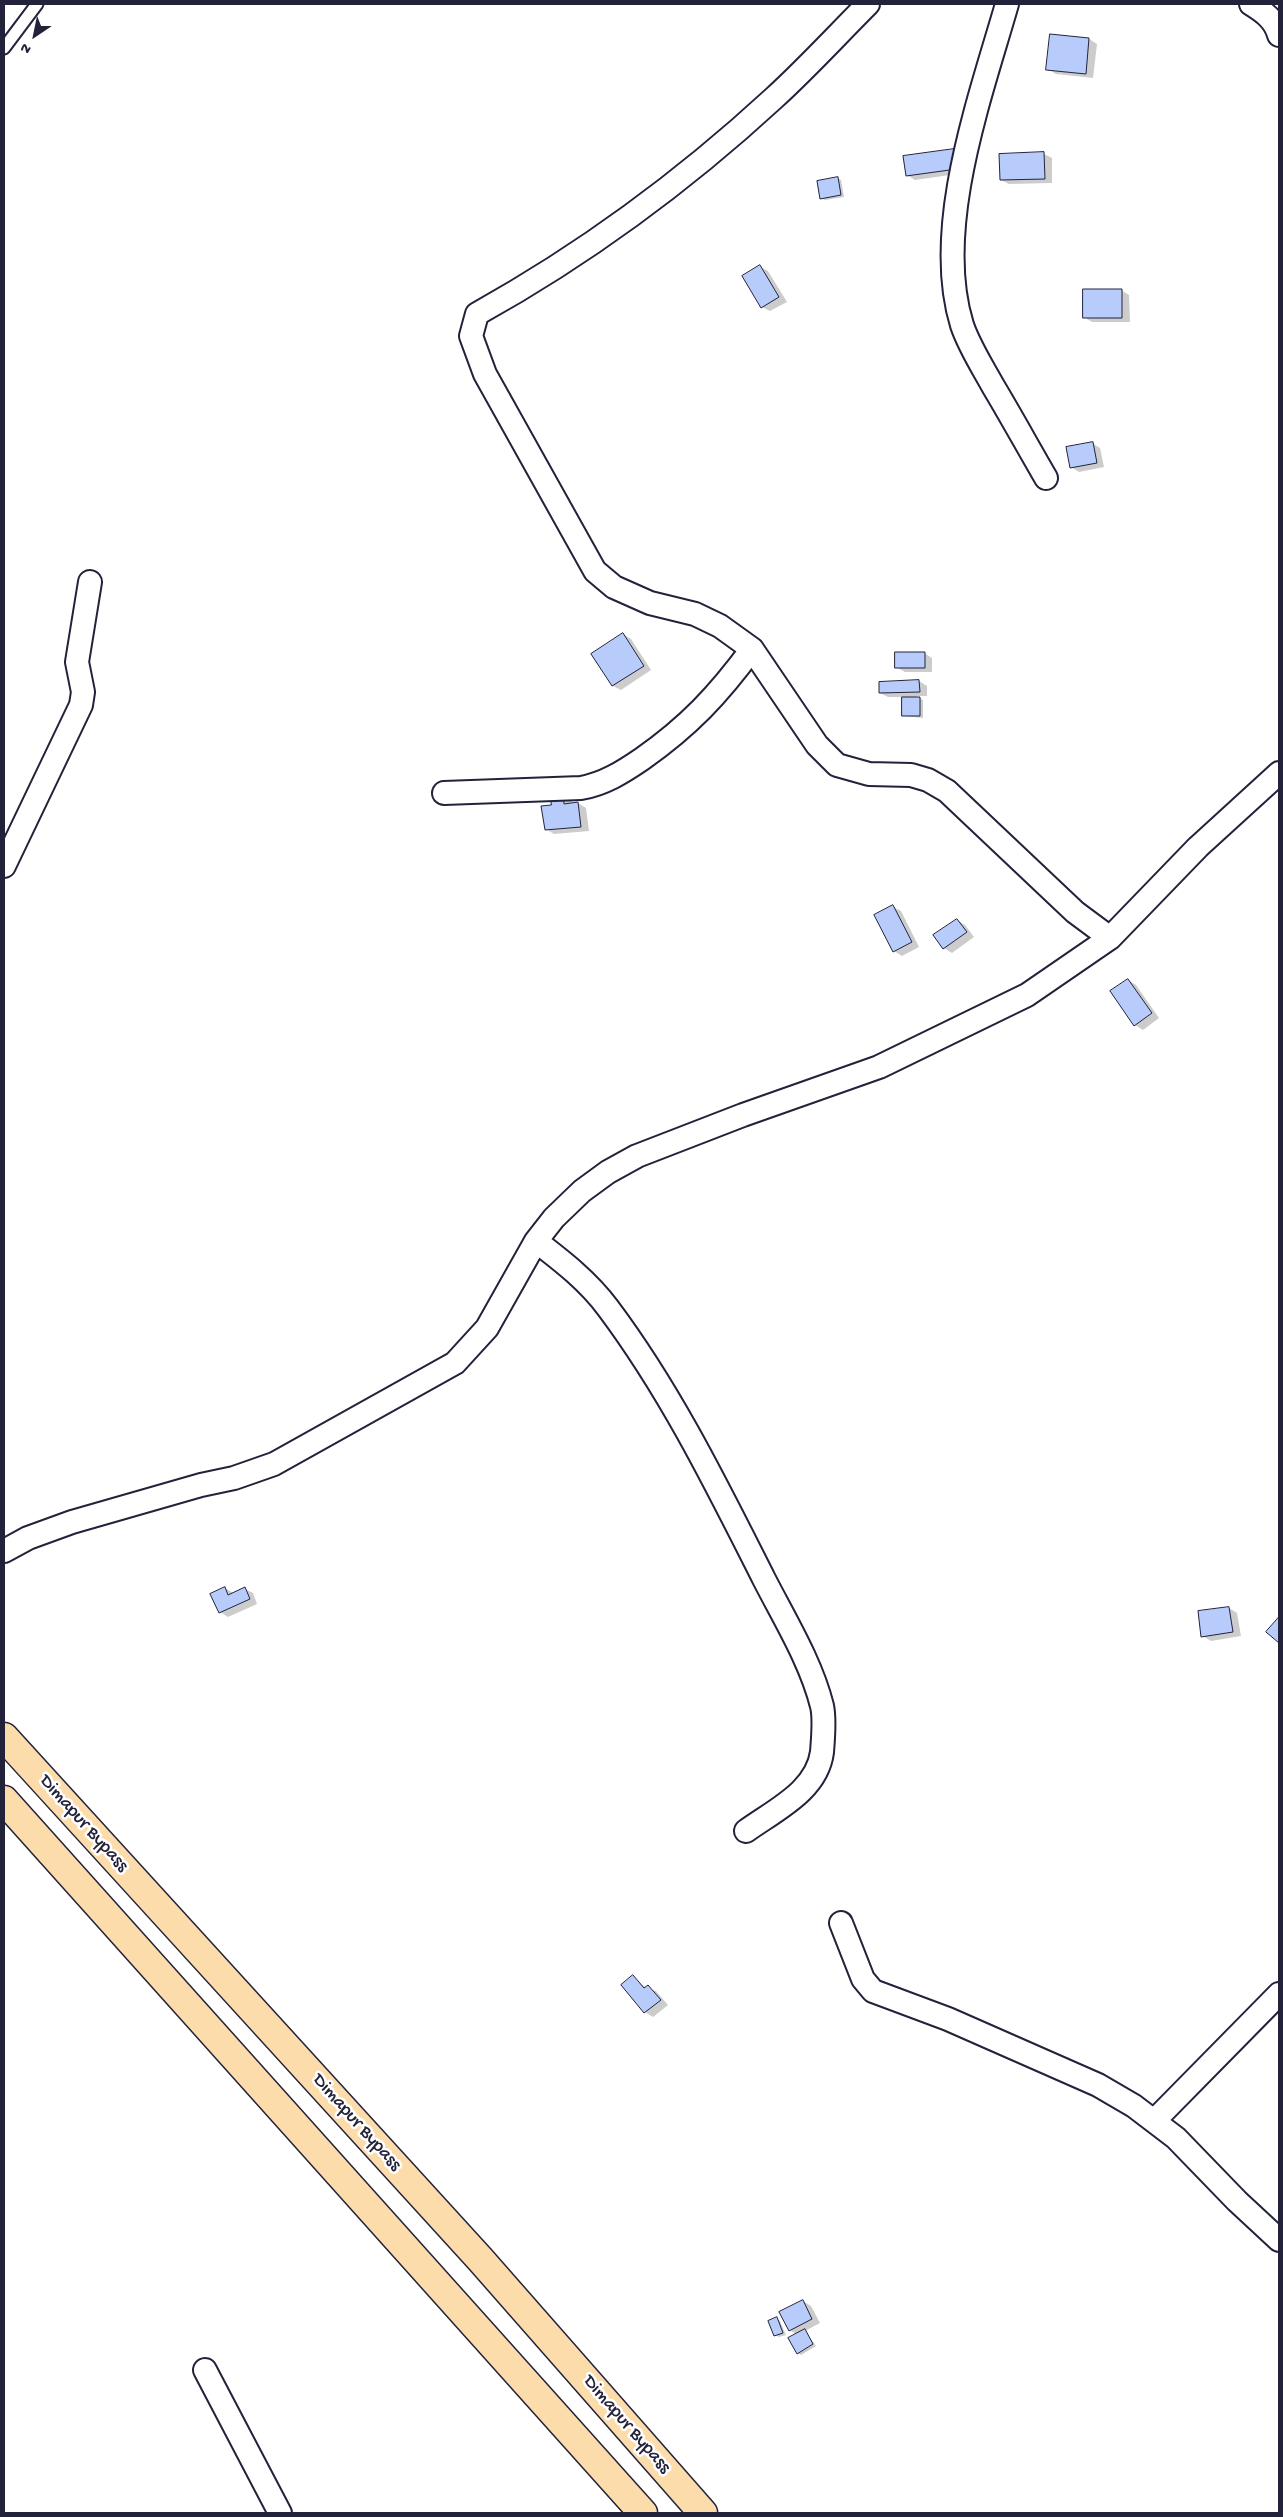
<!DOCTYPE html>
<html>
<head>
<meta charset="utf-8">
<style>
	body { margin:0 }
	#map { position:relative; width:1283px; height:2517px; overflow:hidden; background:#fff; font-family:"Gochi Hand",sans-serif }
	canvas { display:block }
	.frame { position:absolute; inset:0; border:5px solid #22223b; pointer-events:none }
	.north { position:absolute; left:10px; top:10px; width:50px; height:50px; -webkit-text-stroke:4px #fff; paint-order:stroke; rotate:214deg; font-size:14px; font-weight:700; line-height:20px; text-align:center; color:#22223b }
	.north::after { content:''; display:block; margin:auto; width:18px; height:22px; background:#22223b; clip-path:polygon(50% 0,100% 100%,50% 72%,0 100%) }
</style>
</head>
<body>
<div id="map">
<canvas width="1283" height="2517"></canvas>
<div class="frame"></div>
<div class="north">N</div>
</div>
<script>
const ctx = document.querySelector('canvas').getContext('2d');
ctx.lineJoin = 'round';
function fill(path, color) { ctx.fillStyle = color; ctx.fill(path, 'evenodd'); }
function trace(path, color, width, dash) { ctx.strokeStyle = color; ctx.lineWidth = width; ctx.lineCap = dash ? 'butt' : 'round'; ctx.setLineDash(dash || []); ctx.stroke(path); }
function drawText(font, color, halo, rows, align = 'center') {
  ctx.font = font + ' "Gochi Hand",sans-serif'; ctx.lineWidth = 5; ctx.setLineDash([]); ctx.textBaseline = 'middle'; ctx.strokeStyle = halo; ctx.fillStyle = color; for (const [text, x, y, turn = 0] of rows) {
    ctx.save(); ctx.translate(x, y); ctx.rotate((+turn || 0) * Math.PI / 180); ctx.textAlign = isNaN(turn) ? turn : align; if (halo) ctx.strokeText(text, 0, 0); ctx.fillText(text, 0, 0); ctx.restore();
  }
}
fill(new Path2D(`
	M1089 39 1097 44 1093 78 1056 74 1048 69Z
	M954 150 962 155 964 173 915 180 907 175Z
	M1044 154 1052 158V183L1009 184 1001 180Z
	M838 178 841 180 844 197 825 200 821 198Z
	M760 267 768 271 787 302 770 311 762 307Z
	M1121 290 1129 295 1130 322H1092L1084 317Z
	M1092 443 1100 448 1104 467 1079 472 1071 467Z
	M623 634 631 639 651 670 621 690 613 686 592 654Z
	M924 653 932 658V672H905L896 667Z
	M919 681 927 686V696H916L923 700V718L903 716V697H888L880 693Z
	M551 793 571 798 572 804 578 803 586 808 589 831 554 834 546 829 552 806Z
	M893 907 901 911 919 947 902 956 894 951Z
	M957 920 965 925 974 937 952 953 944 948Z
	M1128 980 1136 985 1159 1018 1143 1030 1135 1025 1112 992Z
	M225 1588 233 1593 245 1589 253 1593 257 1604 228 1617 220 1612Z
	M1229 1608 1237 1613 1241 1636 1211 1641 1203 1636 1199 1612Z
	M633 1977 646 1988 656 1991 668 2005 653 2017 645 2012 623 1985Z
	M803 2301 811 2306 820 2323 805 2331 816 2346 801 2355 798 2353 797 2335 790 2330Z
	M777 2319 780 2321 786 2335 779 2337 775 2335Z`), '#0003');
const building = new Path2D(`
	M1050 34 1089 38 1086 74 1046 70Z
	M954 149 957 169 906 176 903 156Z
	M1044 152 1045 179 1000 180 999 154Z
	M838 177 841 195 820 199 817 181Z
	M760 265 779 297 761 308 742 276Z
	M1083 289H1122V318H1083Z
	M1093 442 1097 463 1070 468 1066 447Z
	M623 633 644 666 612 686 591 654Z
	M895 652H925V668H895Z
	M919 680 920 692 879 693V682Z
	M902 697H920V716H902Z
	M550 792H563L564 804 578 802 581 827 545 830 541 806 551 805Z
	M893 905 912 942 893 952 874 915Z
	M957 919 967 932 943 949 933 935Z
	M1128 979 1152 1013 1134 1026 1110 991Z
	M225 1587 228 1595 245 1587 250 1599 219 1613 210 1594Z
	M1229 1607 1233 1632 1201 1637 1198 1611Z
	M1279 1617V1643L1266 1632Z
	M633 1975 644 1988 648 1985 661 2000 644 2013 621 1985Z
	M803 2300 812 2319 789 2331 779 2312Z
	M777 2317 783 2333 774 2336 768 2321Z
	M805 2329 813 2344 797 2354 788 2338Z`);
fill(building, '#b8ccfb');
trace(building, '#22223b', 1);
const service = new Path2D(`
	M4 48 37 4`);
const minor = new Path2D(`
	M868 4C837 35 807 68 774 98 684 181 583 255 477 314L471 336 485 374 595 571 614 587 650 603 695 614 720 626 752 649 817 745 837 765 869 774 911 775 928 780 947 791 1075 912 1110 938
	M1007 4C980 98 932 229 962 325 969 346 982 366 993 386 1011 416 1028 447 1046 478
	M1251 4C1264 12 1275 20 1279 35
	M444 793 581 788C604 784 623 772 642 759 689 726 718 695 752 649
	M4 866 81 705 83 692 77 662 90 582
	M536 1241C562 1261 588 1281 608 1308 671 1392 717 1486 764 1579 785 1620 811 1662 822 1706 825 1719 823 1739 822 1752 817 1791 775 1810 746 1831
	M4 1551 28 1538 72 1522 201 1485 234 1478 274 1464 455 1363 487 1328 536 1241 554 1218 582 1191 608 1172 637 1156 743 1115 879 1067 1027 995 1110 938 1198 847 1279 773
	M841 1923 863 1979 873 1991 948 2019 1098 2085 1134 2106 1176 2138 1237 2201 1279 2240
	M1155 2120 1279 1994
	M205 2370 280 2513`);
const trunk = new Path2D(`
	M4 1737 480 2259 703 2513
	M4 1800 643 2513`);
trace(service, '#22223b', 15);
trace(minor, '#22223b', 26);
trace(trunk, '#22223b', 31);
trace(service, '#fff', 11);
trace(minor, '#fff', 22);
trace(trunk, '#fddcac', 28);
drawText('19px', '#22223b', '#fff', [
	["Dimapur Bypass",83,1824,48],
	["Dimapur Bypass",356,2123,48],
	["Dimapur Bypass",626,2425,49]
]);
</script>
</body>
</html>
